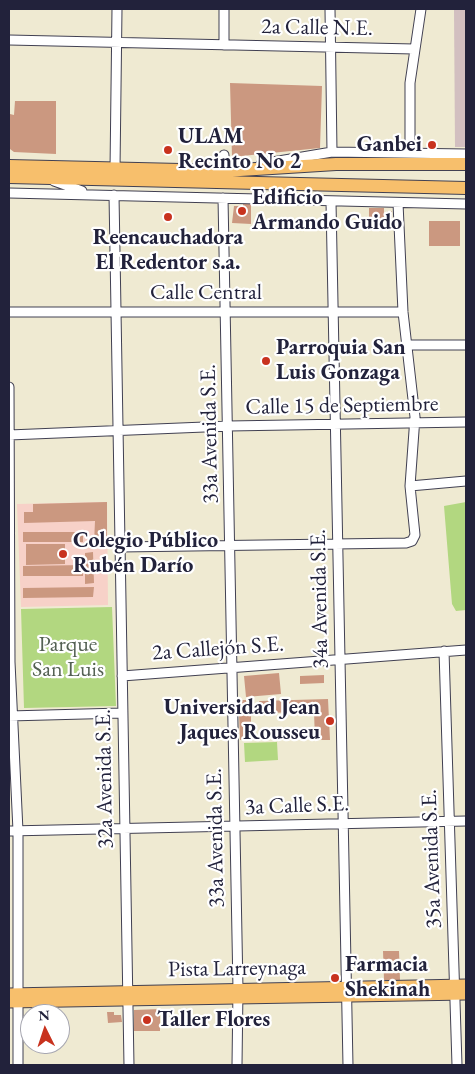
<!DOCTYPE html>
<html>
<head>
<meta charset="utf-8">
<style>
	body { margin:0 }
	#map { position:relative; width:475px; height:1074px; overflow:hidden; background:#efead2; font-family:"EB Garamond",serif }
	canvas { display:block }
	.frame { position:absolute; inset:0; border:10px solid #22223b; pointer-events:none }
	.north { position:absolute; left:20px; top:1004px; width:50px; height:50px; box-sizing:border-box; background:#fff; border:1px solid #a7a7b1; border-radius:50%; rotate:356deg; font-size:14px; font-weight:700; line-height:20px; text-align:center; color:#22223b }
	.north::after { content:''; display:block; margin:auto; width:18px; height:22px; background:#c8321e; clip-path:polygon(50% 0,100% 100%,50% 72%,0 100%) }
</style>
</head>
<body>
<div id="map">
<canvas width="475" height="1074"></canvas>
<div class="frame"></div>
<div class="north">N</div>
</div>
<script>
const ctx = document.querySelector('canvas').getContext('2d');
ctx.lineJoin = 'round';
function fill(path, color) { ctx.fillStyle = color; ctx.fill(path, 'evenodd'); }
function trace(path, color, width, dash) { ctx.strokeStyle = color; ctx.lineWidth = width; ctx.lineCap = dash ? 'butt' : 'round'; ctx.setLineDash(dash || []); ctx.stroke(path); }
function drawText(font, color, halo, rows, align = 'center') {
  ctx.font = font + ' "EB Garamond",serif'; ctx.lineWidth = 4.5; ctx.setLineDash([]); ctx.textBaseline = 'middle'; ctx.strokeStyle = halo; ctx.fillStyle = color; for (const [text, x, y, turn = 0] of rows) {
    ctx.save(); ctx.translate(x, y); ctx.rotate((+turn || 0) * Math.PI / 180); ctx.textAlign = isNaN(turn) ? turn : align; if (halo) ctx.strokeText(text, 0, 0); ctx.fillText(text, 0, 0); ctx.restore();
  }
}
fill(new Path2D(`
	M107 502 108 605 21 607 17 504Z`), '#f7d1c8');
fill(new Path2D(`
	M454 9H466V147H455Z`), '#d2bfc0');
fill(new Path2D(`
	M466 502V610L456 611 452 604 444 506Z
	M112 607 116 706 24 708 21 609Z
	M277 742 278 760 245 762 244 743Z`), '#b2d780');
fill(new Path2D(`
	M230 83 322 86 320 148 232 157Z
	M15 101H56V154L14 152 10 149V114L14 115Z
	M251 201V224L232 223 234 206H243V204H230Z
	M369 208H384V227L369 226Z
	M387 211H392V226H387Z
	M429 221H460V246H429Z
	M107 502V543H94L95 521 24 523V512H33V504Z
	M23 532H83V542H23Z
	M26 544H65V564L26 565Z
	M93 552 94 583 85 584V553Z
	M83 565V576H23V566Z
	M94 587 93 597 23 598V588Z
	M279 673 281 694 246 697 244 676Z
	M324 675V683L300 684V676Z
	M328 699 330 740H315L314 712 259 713V701Z
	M240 700H246L247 712H240Z
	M251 713V738L240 740 239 714Z
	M383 951H399L400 980H384Z
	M339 975 338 983H331V976Z
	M160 1009V1031H134V1010Z
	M107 1012H114V1015H121L122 1022 108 1023Z`), '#cb9880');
const minor = new Path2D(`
	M330 9 332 152
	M9 40 414 49
	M224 45V9
	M410 153V83L421 9
	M224 155V171L228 170
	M261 164 332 152 466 154
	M115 169 117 9
	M54 181 82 191
	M9 193 466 204
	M114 195 129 1065
	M223 198 238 989 237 1065
	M331 202 348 1065
	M9 312H403
	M407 345H466
	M9 387 10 662 18 831V1065
	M9 435 229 426 466 422
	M410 486 466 481
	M120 547 406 543 412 541 415 535 410 486 415 417 403 312 398 203
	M444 651 457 1065
	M122 676 466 650
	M9 716 122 713
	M9 831 466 821`);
const major = new Path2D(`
	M9 994 466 985
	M9 1002 466 994`);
const highway = new Path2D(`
	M9 166 224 171 336 164H466
	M9 177 466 188`);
trace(minor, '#414052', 11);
trace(major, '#414052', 13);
trace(highway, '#414052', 14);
trace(minor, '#fff', 9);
trace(major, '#f7bf6c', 11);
trace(highway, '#f7bf6c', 12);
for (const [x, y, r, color] of [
	[432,145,5,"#c8321e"],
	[168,150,5,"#c8321e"],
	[242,211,5,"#c8321e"],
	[168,217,5,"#c8321e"],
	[266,361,5,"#c8321e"],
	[63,554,5,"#c8321e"],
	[330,721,5,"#c8321e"],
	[335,978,5,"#c8321e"],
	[147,1020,5,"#c8321e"]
]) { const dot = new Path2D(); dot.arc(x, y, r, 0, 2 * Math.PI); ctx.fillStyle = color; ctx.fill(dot); trace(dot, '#fff', 2); }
drawText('22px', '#22223b', '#fff', [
	["2a Calle N.E.",317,28,1],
	["Calle Central",206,293],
	["Calle 15 de Septiembre",342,406,-1],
	["33a Avenida S.E.",210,434,-91],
	["34a Avenida S.E.",320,599,-91],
	["2a Callejón S.E.",218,649,-4],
	["32a Avenida S.E.",105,779,-91],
	["3a Calle S.E.",297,806,-2],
	["33a Avenida S.E.",216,838,-91],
	["35a Avenida S.E.",432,859,-92],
	["Pista Larreynaga",237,969,-1]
]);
drawText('bold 22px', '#22223b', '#fff', [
	["ULAM",178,137],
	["Recinto No 2",178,162],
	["Ganbei",422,145,"right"],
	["Edificio",252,198],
	["Armando Guido",252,223],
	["Reencauchadora",168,238,"center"],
	["El Redentor s.a.",168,263,"center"],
	["Parroquia San",276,348],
	["Luis Gonzaga",276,373],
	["Colegio Público",73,541],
	["Rubén Darío",73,566],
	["Universidad Jean",320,708,"right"],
	["Jaques Rousseu",320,733,"right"],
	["Farmacia",345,965],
	["Shekinah",345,990],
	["Taller Flores",157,1020]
], 'left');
drawText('22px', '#546153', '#fff', [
	["Parque",68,645],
	["San Luis",68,670]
]);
</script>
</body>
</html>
